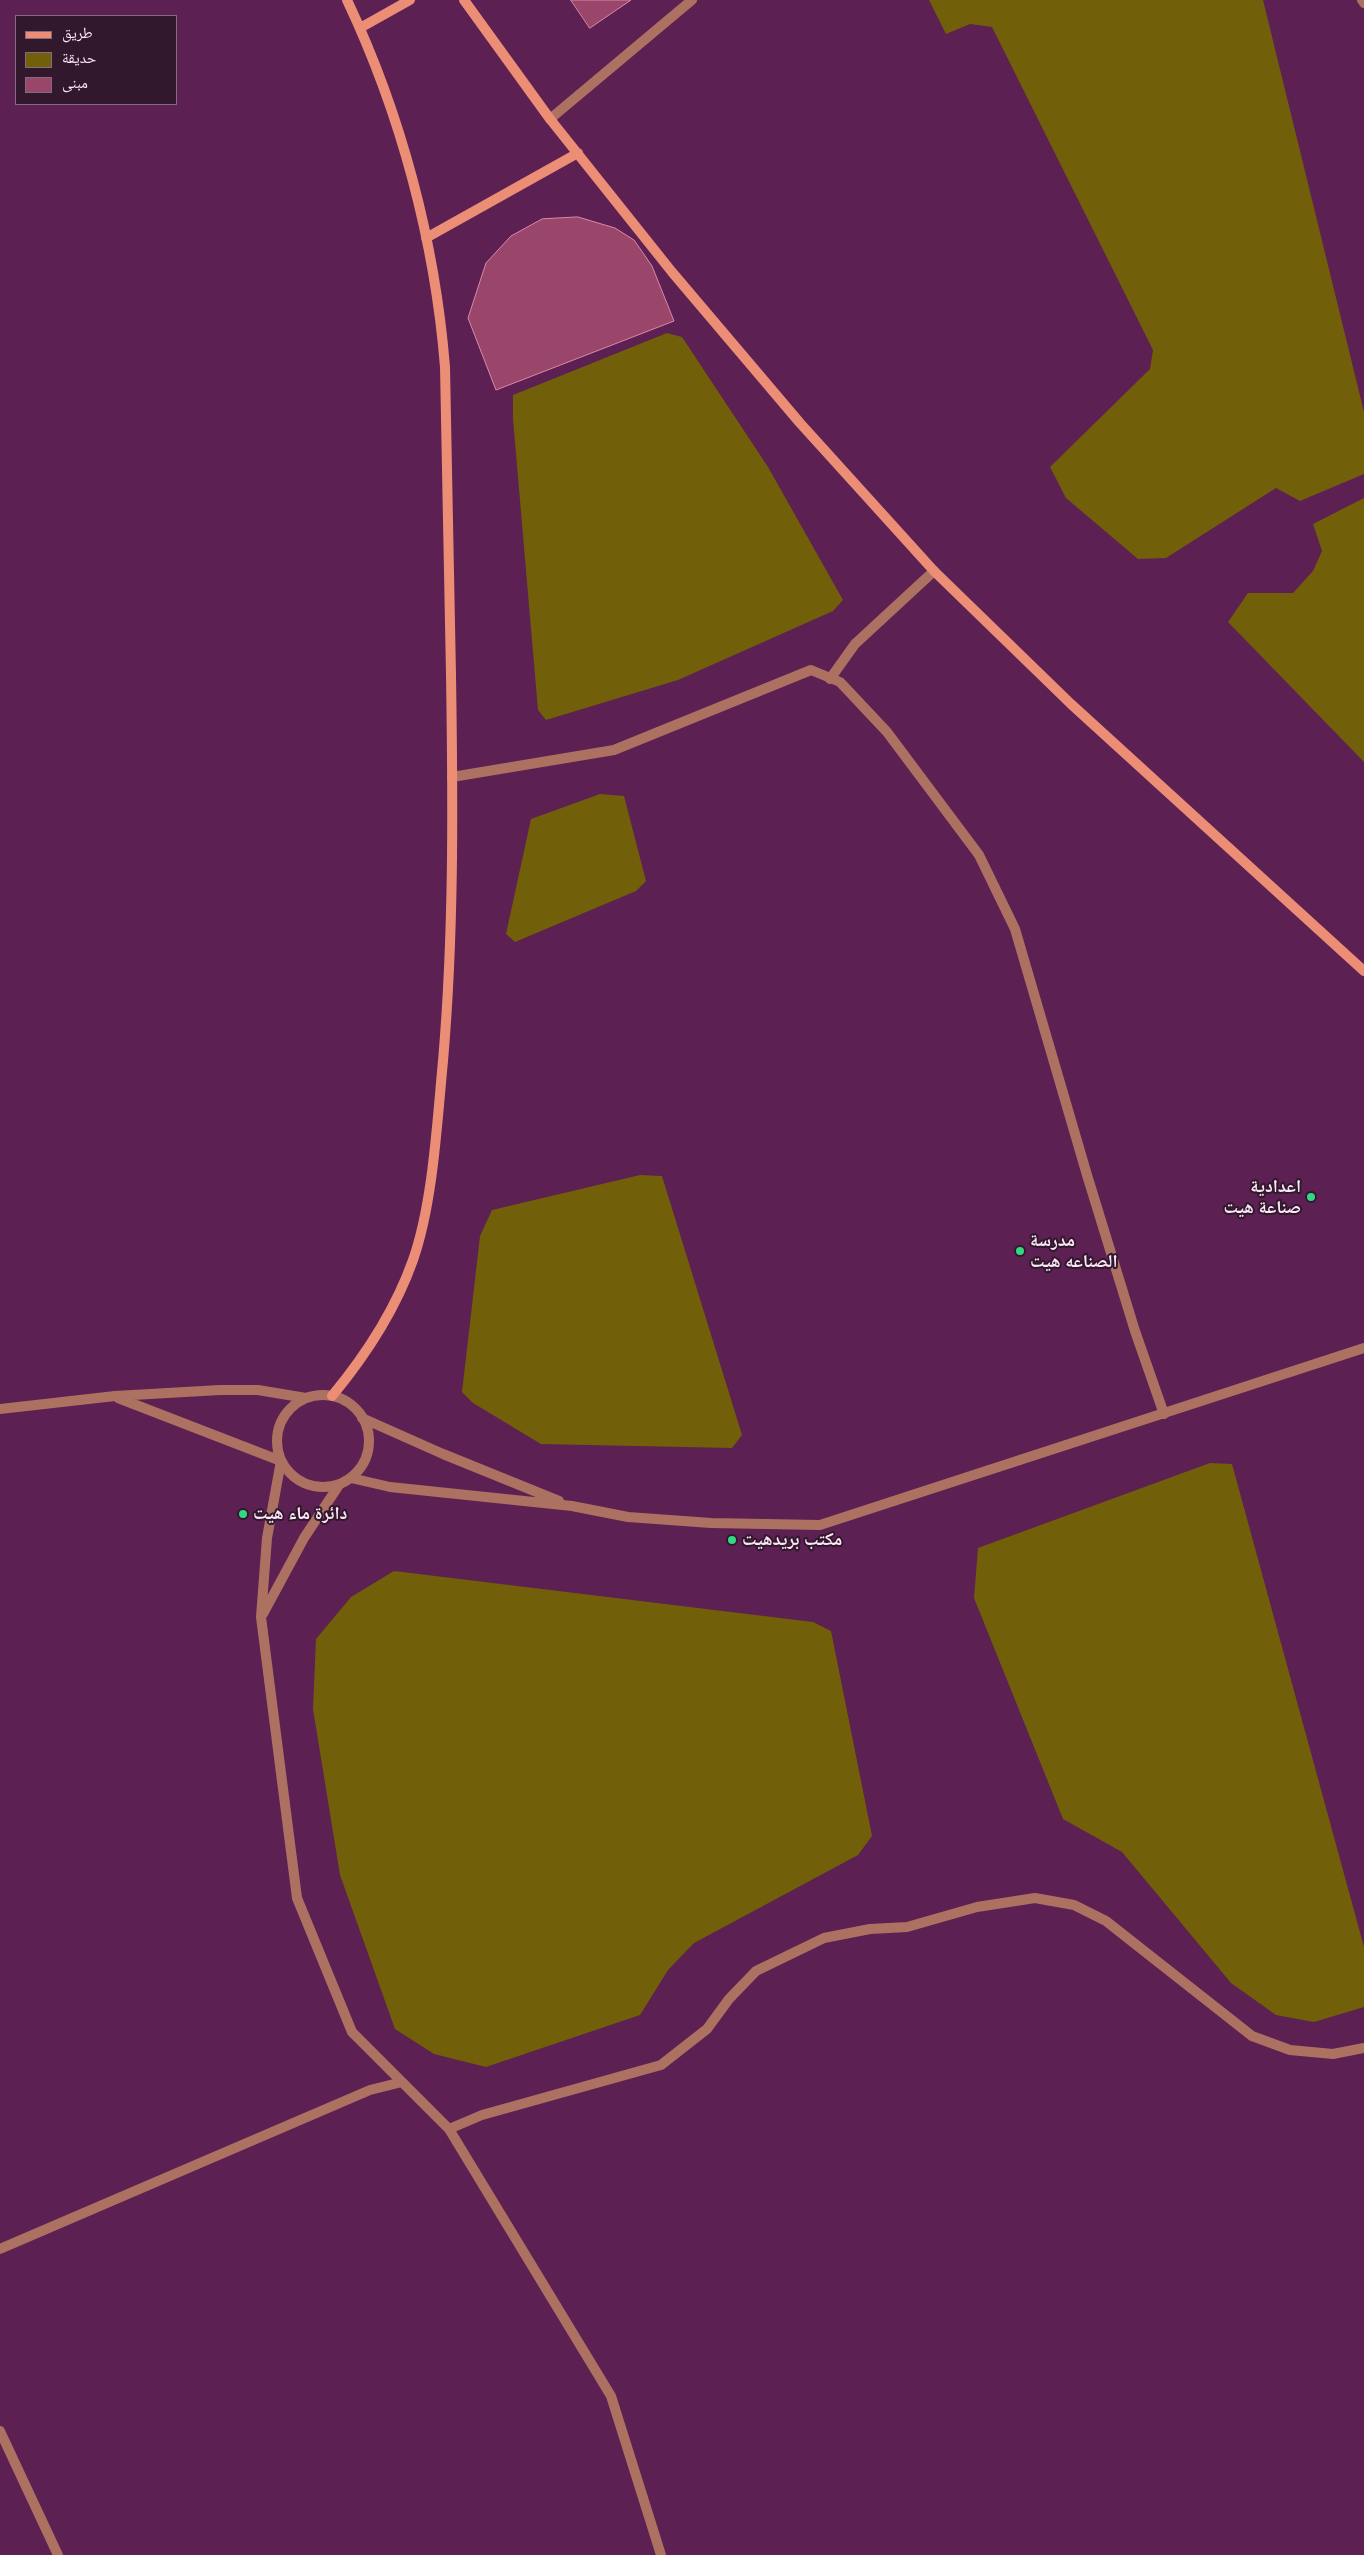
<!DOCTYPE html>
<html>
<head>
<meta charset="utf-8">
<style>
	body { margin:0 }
	#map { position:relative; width:1364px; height:2555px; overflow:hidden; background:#5c2052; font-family:"Noto Sans","Noto Naskh Arabic",sans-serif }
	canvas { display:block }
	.legend { position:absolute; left:15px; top:15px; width:162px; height:90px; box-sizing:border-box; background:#32182d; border:1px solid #836a7e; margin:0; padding:6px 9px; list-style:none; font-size:15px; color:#fce6f7 }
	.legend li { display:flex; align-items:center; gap:10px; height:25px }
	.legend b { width:25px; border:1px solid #836a7e }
</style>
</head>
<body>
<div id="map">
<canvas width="1364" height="2555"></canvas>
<ul class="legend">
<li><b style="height:6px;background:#ec8d75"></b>طريق</li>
<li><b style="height:14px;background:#725f0a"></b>حديقة</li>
<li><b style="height:14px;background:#99466a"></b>مبنى</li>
</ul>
</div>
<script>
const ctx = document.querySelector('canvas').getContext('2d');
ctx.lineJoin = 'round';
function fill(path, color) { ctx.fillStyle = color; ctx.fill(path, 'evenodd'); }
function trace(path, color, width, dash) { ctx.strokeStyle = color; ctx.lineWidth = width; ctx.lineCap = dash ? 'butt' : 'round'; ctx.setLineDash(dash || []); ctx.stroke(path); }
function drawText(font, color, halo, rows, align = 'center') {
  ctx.font = font + ' "Noto Sans","Noto Naskh Arabic",sans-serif'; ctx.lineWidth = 4; ctx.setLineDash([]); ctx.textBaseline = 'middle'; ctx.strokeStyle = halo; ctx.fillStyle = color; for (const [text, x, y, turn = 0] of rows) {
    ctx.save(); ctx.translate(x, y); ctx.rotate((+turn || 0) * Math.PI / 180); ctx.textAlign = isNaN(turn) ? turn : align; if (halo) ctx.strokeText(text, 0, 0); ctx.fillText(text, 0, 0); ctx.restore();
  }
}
fill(new Path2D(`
	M929 0H1263L1364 412V474L1300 501 1276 488 1166 558 1138 559 1066 498 1050 467 1150 369 1153 350 992 27 970 24 946 34Z
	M667 333 682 337 768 467 843 600 833 611 678 680 546 720 538 710 513 419V395Z
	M1364 498V762L1228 622 1248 593H1293L1313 571 1322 551 1313 524Z
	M600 794 624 796 646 881 636 891 515 942 506 934 531 819Z
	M640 1175 662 1176 742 1435 732 1448 541 1444 473 1403 462 1392 480 1236 492 1210Z
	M1210 1463 1232 1464 1364 1947V2007L1314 2022 1276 2015 1231 1983 1122 1852 1063 1819 974 1598 978 1548Z
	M394 1571 813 1622 831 1631 872 1836 858 1855 694 1943 668 1970 640 2015 486 2067 434 2054 395 2029 340 1875 313 1709 316 1639 351 1597Z`), '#725f0a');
const building = new Path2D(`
	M571 0H631L590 28Z
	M578 217 615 228 634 240 652 266 674 321 496 390 468 318 486 263 511 236 542 219Z`);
fill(building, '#99466a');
trace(building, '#dc88aa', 1);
trace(new Path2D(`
	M1362 0 1364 3
	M550 119 692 0
	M830 679 855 644 934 571
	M452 777 614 750 811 670 840 682 887 732 979 855 1015 929 1087 1175 1135 1331 1164 1414
	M281 1461 267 1538 261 1617 297 1898 352 2032 449 2129 611 2396 661 2555
	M263 1614 304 1538 339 1485
	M449 2129 482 2115 661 2065 707 2029 729 1999 756 1971 824 1938 870 1929 907 1927 977 1907 1035 1898 1074 1905 1106 1921 1252 2036 1290 2050 1333 2054 1364 2048
	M0 2249 370 2090 402 2082
	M0 2431 58 2555`), '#ad7162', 10);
trace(new Path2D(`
	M277 1441a46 46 0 1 1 92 0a46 46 0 1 1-92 0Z
	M118 1398 281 1461
	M0 1409 115 1396 220 1390H258L306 1398
	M362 1418 443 1454 559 1501
	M351 1478 390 1487 572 1506 628 1517 711 1523 820 1525 1364 1348`), '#ad7162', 10);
trace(new Path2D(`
	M464 0 550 119 672 272 800 423 934 571 1071 704 1364 971
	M360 28 410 0
	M426 238 578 153
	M332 1396C366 1355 395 1311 413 1260 433 1203 437 1123 443 1061 454 933 453 804 451 675 449 572 447 470 445 367 435 242 401 114 347 0`), '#ec8d75', 10);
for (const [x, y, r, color] of [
	[1311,1197,5,"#33d882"],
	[1020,1251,5,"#33d882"],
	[243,1514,5,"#33d882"],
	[732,1540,5,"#33d882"]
]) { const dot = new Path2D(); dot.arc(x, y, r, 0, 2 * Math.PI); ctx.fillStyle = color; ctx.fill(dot); trace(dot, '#32182d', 2); }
drawText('bold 18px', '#fce6f7', '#32182d', [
	["اعدادية",1301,1187,"right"],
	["صناعة هيت",1301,1208,"right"],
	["مدرسة",1030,1241],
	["الصناعه هيت",1030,1262],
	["دائرة ماء هيت",253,1514],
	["مكتب بريدهيت",742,1540]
], 'left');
</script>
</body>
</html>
